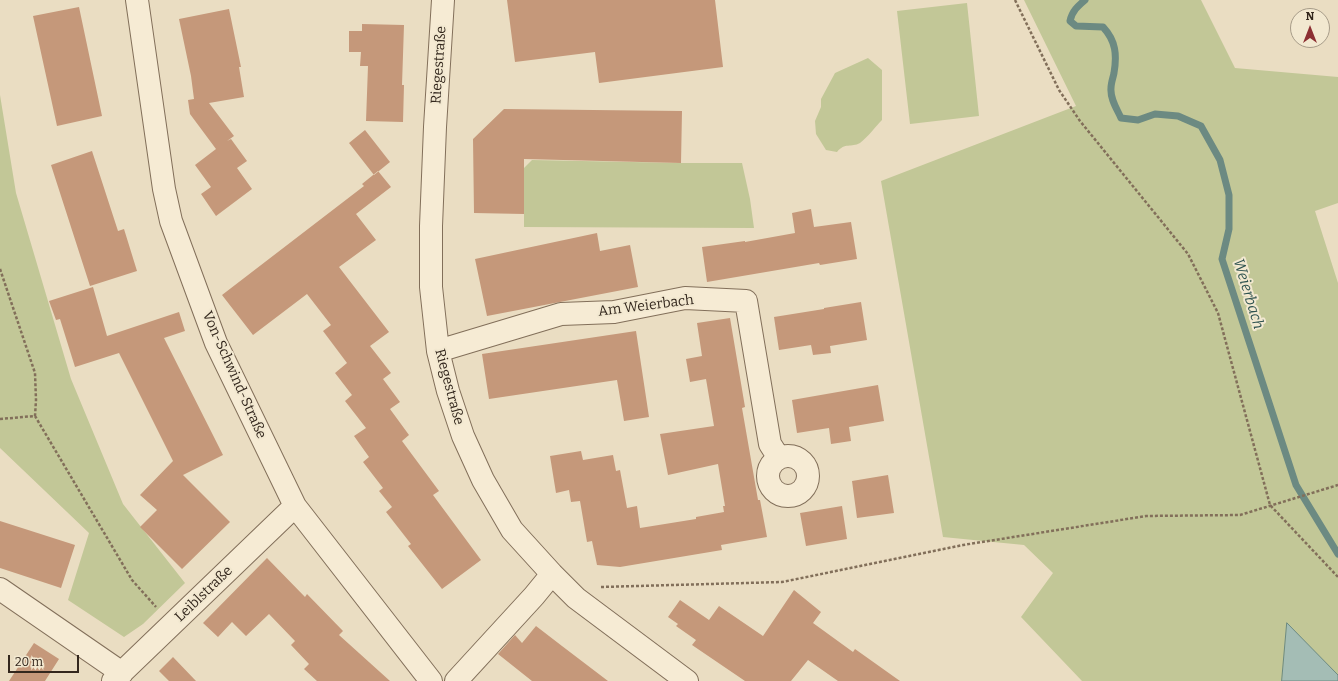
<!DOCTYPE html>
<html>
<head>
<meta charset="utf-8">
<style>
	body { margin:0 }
	#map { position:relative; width:1338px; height:681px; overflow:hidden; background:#eaddc2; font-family:Bitter,serif }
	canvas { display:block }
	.north { position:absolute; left:1290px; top:8px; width:40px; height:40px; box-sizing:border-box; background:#f2e8d0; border:1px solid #a69b88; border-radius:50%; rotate:0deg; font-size:11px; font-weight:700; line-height:16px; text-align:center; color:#33271d }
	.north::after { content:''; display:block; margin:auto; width:14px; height:18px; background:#8c2f32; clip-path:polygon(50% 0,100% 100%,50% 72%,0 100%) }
	.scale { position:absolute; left:8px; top:655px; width:71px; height:18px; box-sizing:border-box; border:2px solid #33271d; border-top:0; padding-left:5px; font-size:12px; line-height:14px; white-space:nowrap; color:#33271d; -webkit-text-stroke:3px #f2e8d0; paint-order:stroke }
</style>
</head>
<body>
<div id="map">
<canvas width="1338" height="681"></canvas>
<div class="north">N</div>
<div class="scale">20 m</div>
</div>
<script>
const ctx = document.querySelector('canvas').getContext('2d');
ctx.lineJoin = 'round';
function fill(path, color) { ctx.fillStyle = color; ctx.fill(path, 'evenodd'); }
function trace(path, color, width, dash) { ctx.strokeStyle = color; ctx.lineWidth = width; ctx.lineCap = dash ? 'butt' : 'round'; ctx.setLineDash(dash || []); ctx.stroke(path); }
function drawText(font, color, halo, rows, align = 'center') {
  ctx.font = font + ' Bitter,serif'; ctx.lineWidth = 4; ctx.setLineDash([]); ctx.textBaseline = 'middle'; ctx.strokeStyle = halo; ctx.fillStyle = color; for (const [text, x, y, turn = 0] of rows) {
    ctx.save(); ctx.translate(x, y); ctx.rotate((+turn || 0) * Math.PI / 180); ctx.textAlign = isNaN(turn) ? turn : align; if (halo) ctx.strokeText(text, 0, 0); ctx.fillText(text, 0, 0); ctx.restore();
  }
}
fill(new Path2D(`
	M1024 0H1201L1235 68 1338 77V203L1315 211 1338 283V681H1082L1021 617 1053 573 1024 545 943 537 881 181 1076 106Z
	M967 3 979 116 910 124 897 11Z
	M868 58 882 70V120C875 127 868 137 860 143 851 148 845 142 837 152L826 150 816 134 815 121 821 107V99L835 73Z
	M0 95 16 193 71 379 123 504 185 583 143 624 124 637 68 600 89 533 0 448Z
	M532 160 681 163H742L750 199 754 228 524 227V168Z`), '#c2c797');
const water = new Path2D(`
	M1287 623 1338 675V681H1282Z`);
fill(water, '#a4bdb5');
trace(water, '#6c8a82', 1);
trace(new Path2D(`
	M1085 0C1078 6 1072 11 1070 21L1076 26 1103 27C1116 41 1117 55 1114 73 1113 78 1111 83 1111 88 1110 99 1117 109 1121 118L1138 120 1155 114 1178 116 1201 126 1220 160 1229 195V229L1222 259 1296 485 1338 554`), '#6c8a82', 7);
fill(new Path2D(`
	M507 0H715L723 67 599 83 595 52 515 62Z
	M79 7 102 116 57 126 33 16Z
	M229 9 241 67H239L244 97 209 103 234 136 227 141 231 139 247 161 237 168 252 189 216 216 201 194 211 187 195 165 216 149 190 114 188 100 194 99 191 76 179 19Z
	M362 24 404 25 402 85H404L403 122 366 121 368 66H360L361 52H349V31H362Z
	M504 109 682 111 681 163 524 159V214L474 213 473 139Z
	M365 130 390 162 374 175 349 143Z
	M92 151 118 231 124 229 137 271 90 286 51 165Z
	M378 171 391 187 356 214 376 240 339 267 389 332 370 346 391 373 383 379 400 402 390 409 409 435 402 441 439 491 433 495 481 560 442 589 408 546 411 544 386 512 392 507 379 491 383 488 363 462 369 457 354 436 366 428 345 401 352 395 335 373 347 363 323 331 331 325 307 294 253 335 222 295 364 186 362 184Z
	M811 209 814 227 851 222 857 259 820 265 819 263 707 282 702 247 745 241V242L795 233 792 213Z
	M597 233 600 251 630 245 638 287 487 316 475 259Z
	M93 287 107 336 179 312 185 331 164 338 223 455 183 475 230 522 182 569 140 527 157 510 140 495 173 461 119 353 75 367 60 319 56 320 49 301Z
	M861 302 867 340 830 346 831 353 813 355 811 345 779 350 774 317 824 309V308Z
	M730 318 745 407 742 408 758 500H760L767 537 721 545 722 550 620 567 597 565 592 541 587 542 580 501 571 502 569 490 556 493 550 456 581 451 583 460 613 455 616 471 620 470 627 508 637 506 640 528 696 519V517L724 512 723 506H725L718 464 668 475 660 434 714 426 706 379 690 382 686 359 702 356 697 323Z
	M636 331 649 417 624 421 617 380 489 399 482 354Z
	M878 385 884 421 849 427 851 441 831 444 829 428 797 433 792 400Z
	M888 475 894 513 857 518 852 481Z
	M842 506 847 539 806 546 800 513Z
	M0 521 75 545 61 588 0 568Z
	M267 558 305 597 307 594 343 631 339 635 390 681H317L304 669 309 664 291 645 295 641 269 614 246 636 232 622 218 637 203 623Z
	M794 590 821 612 813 623 853 652 855 649 900 681H838L808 660 791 681H745L692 645 696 640 676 626 678 624 668 617 680 600 709 620 719 606 763 636Z
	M536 626 562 646 608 681H532L498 654 515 635 522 643Z
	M34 643 59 659 45 681H9Z
	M173 657 196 681H169L159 671Z`), '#c5987a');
const street = new Path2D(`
	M137 0 164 189 171 221 216 343 295 506 431 681
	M443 0 435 127 431 226V287L438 351 448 391 463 436 483 480 512 530 552 574 576 598 687 681
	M438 351 561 314 614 312 685 298 746 301 770 444 779 458
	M768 476a20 20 0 1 1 40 0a20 20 0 1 1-40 0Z
	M0 589 122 673
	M113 681 295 506
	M456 681 534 596 552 574`);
trace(street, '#826f5a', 24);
trace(new Path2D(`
	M1015 0 1059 90 1080 121 1188 254 1218 313 1270 505 1338 577
	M0 269 35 373 36 400 35 416
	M0 419 35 416 132 580 156 607
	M601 587 782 582 963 545 1146 516 1240 515 1338 485`), '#826f5a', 2.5, [3, 2]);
trace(street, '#f6ebd4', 22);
drawText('14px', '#33271d', '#f2e8d0', [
	["Riegestraße",439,65,-86],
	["Am Weierbach",646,306,-7],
	["Von-Schwind-Straße",234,375,66],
	["Riegestraße",449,387,75],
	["Leiblstraße",204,594,-44]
]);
drawText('italic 15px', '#2e524f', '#f2e8d0', [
	["Weierbach",1248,294,73]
]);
</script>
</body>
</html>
